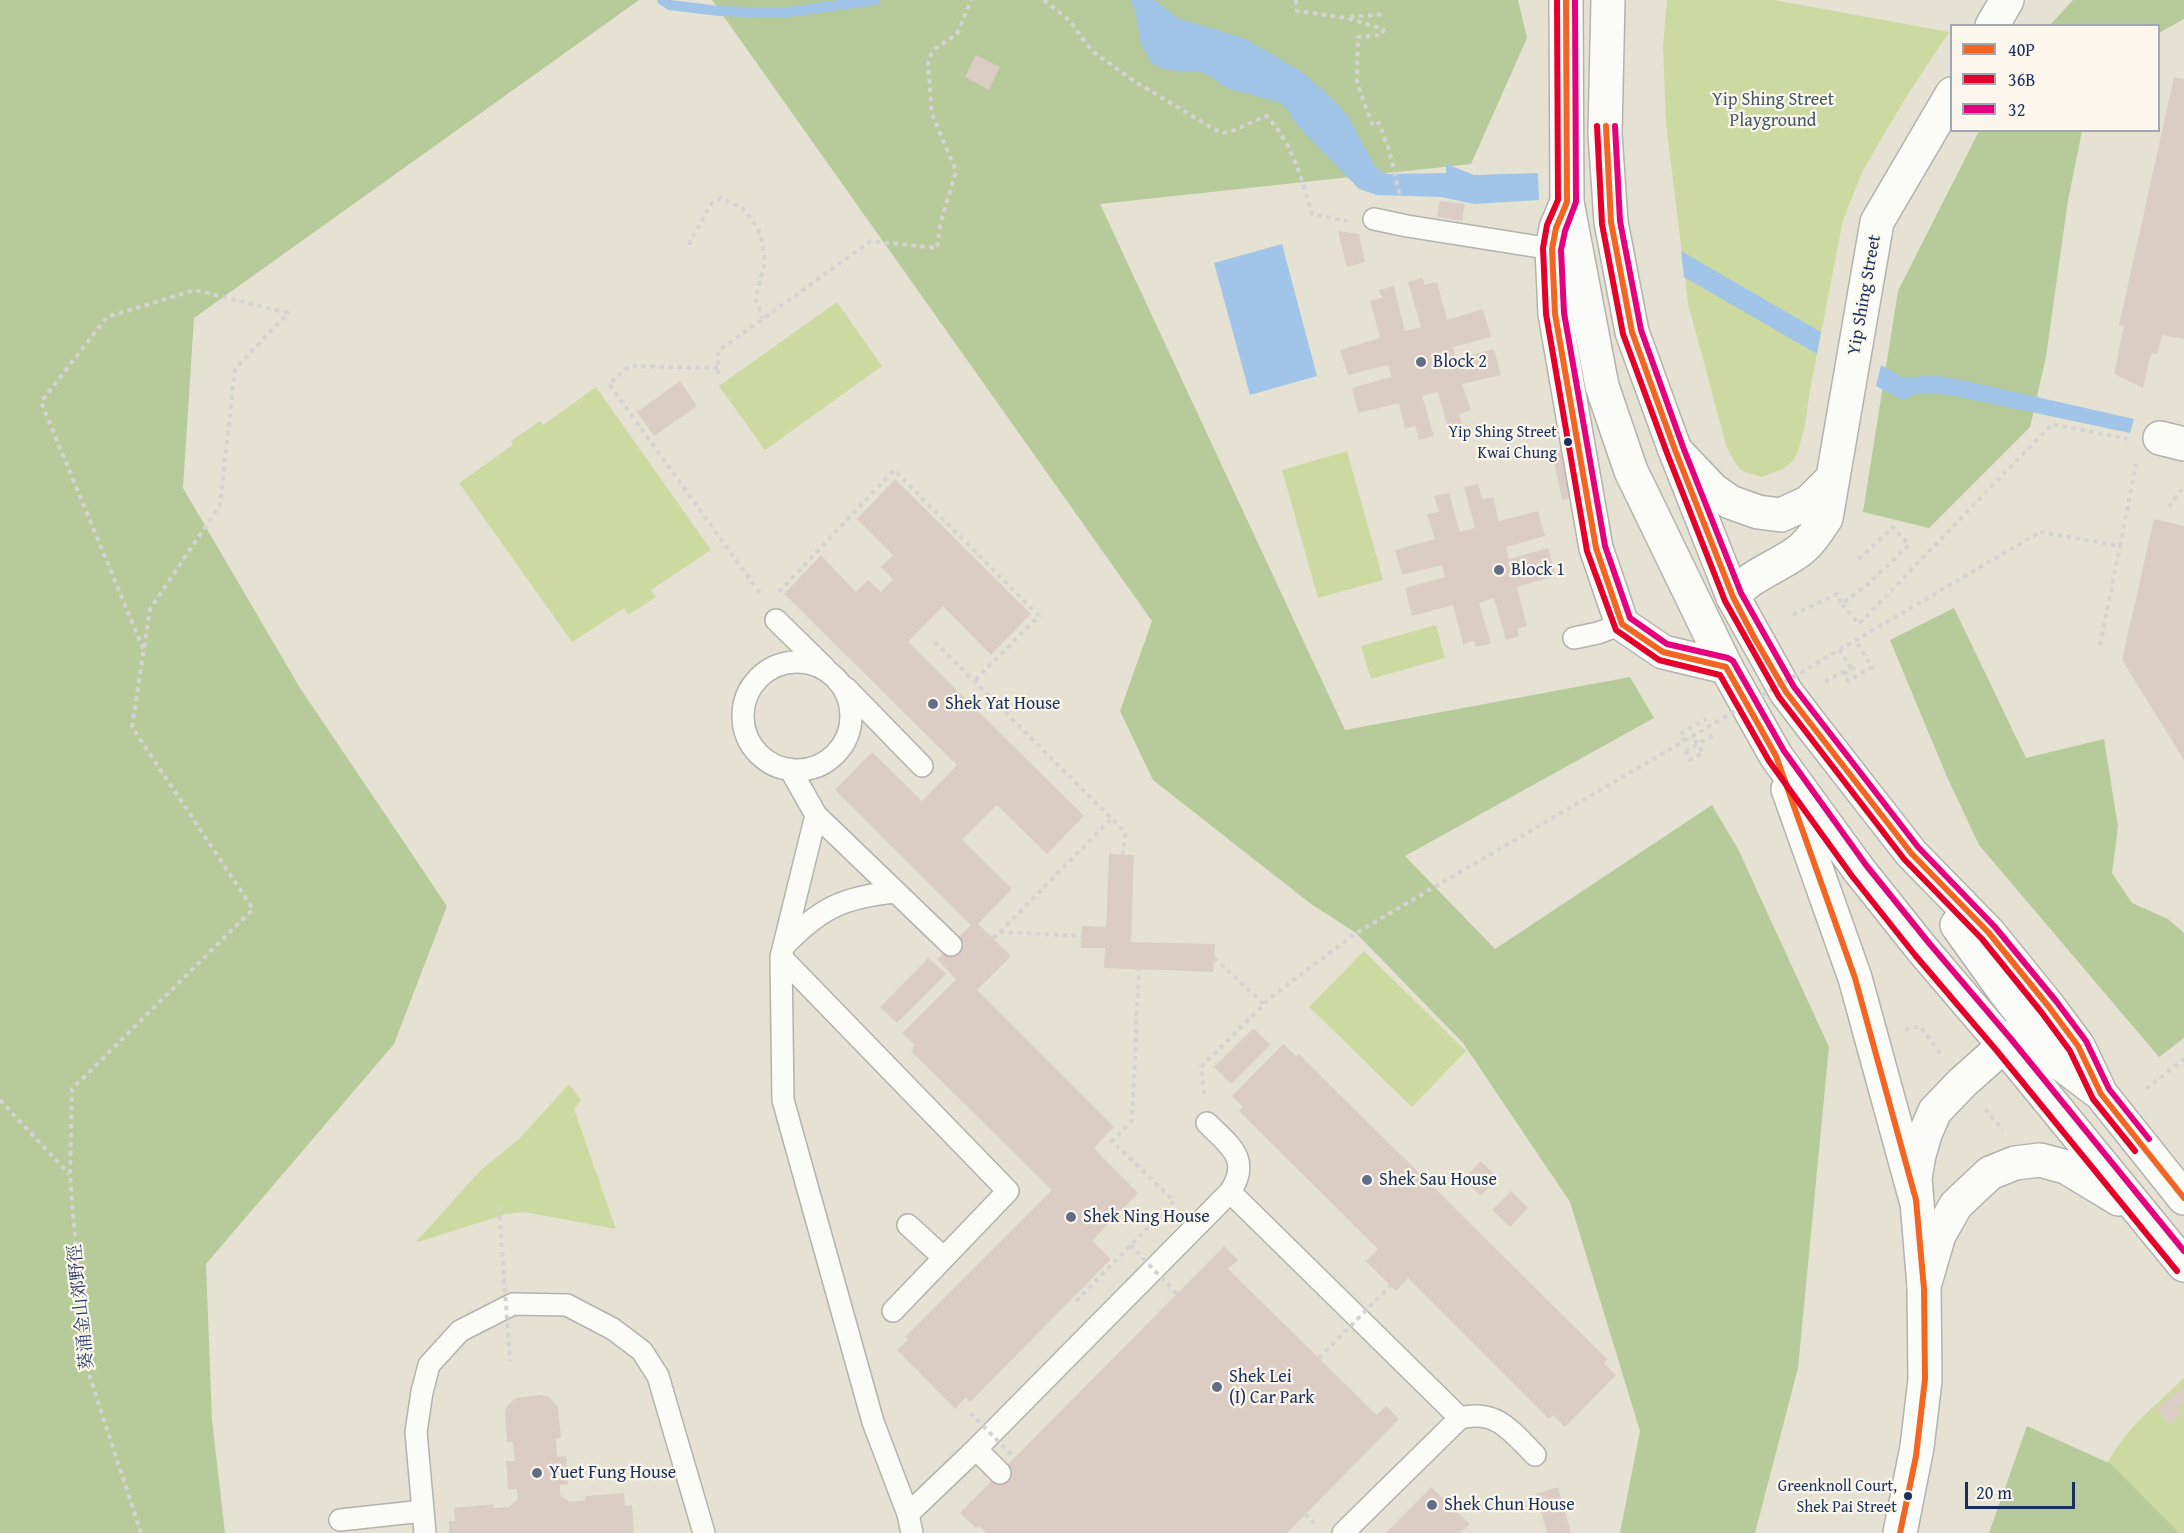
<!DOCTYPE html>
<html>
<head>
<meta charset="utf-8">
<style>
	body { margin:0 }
	#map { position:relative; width:2184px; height:1533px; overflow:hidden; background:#e5e2d3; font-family:"Gentium Book Plus",serif }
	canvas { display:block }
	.legend { position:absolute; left:1950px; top:24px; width:210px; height:108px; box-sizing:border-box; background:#fbf7ec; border:2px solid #a1a7b3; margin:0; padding:8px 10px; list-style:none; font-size:18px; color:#1b2f5e }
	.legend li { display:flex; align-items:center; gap:12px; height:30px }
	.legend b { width:30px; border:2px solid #a1a7b3 }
	.scale { position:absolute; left:1965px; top:1482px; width:110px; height:27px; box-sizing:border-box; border:3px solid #1b2f5e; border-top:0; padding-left:8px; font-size:18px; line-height:21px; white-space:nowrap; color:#1b2f5e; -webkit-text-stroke:4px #fbf7ec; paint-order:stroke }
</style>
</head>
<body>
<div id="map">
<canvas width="2184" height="1533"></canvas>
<ul class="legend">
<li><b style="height:8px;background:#f26522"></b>40P</li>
<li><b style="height:8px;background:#e4002b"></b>36B</li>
<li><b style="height:8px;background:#e5007d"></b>32</li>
</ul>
<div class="scale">20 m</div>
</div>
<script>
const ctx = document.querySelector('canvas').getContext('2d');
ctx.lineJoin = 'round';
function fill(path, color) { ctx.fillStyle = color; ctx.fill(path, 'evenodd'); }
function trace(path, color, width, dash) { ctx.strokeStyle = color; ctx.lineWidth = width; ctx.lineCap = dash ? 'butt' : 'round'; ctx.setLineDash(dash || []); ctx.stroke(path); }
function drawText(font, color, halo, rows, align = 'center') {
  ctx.font = font + ' "Gentium Book Plus","Noto Serif TC",serif'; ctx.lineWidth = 4.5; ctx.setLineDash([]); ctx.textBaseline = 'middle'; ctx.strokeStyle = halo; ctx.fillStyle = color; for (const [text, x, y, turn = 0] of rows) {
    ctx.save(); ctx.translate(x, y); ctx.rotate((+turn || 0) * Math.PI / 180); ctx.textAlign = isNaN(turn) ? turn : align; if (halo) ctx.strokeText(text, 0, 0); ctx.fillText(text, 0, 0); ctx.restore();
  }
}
fill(new Path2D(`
	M1667 0H1774L1949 32 1905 99 1863 170 1843 220 1810 390 1805 425 1798 452 1792 462 1783 469 1762 477 1742 471 1734 461 1726 445 1688 303 1666 123 1663 46Z
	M837 302 882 366 765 450 719 386Z
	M596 387 711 550 651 590 656 597 628 615 624 608 572 642 459 483 513 445 511 441 540 421 543 425Z
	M1347 451 1383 580 1318 598 1282 470Z
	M1436 625 1445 658 1371 679 1361 646Z
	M1364 951 1466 1051 1412 1107 1309 1007Z
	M569 1084 581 1100 574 1109 616 1229 524 1212 506 1214 415 1243 481 1170 519 1139Z
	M2184 1378V1533H2091C2094 1515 2095 1495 2101 1478 2116 1436 2153 1408 2184 1378Z`), '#ccdaa2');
fill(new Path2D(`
	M0 0H639L194 318 183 488 300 688 447 906 394 1044 206 1264 212 1420 225 1533H0Z
	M712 0H1518L1527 38 1471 164 1100 204 1345 730 1630 677 1654 718 1405 856 1495 949 1712 805 1738 849 1829 1047 1798 1368 1755 1533H1620L1640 1431 1570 1202 1463 1043 1356 933 1311 904 1153 780 1120 711 1152 621Z
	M2073 0H2184V19L2159 33 2158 26 2050 25Z
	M1979 131H2082L2068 200 2046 357 2030 427 1929 528 1863 512 1898 291Z
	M1954 608 2026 758 2104 739 2118 827 2112 873 2132 903 2168 919 2184 933V1038L2159 1057 1979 845 1947 777 1890 640Z
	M2027 1426 2111 1464 2179 1533H1989Z`), '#b7ca99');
fill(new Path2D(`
	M1130 0H1154L1178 18 1246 39 1302 72 1333 99 1349 118 1373 163 1380 171 1387 174 1446 173V164L1474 175 1538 173 1539 200 1474 204 1441 197 1377 195 1359 189 1298 126 1286 108 1278 102 1226 88 1212 77 1201 72 1166 70 1152 64 1141 44 1135 10Z
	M1282 244 1317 376 1250 395 1214 263Z
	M1681 251 1821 332 1817 354 1684 277Z
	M1881 365 1904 378 1933 375 1957 379 2134 419 2130 433 1950 395 1919 393 1902 400 1876 386Z`), '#a0c5e8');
trace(new Path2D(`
	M662 0 670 5 719 11 781 13 875 0`), '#a0c5e8', 10);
fill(new Path2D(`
	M976 55 1000 67 989 90 965 77Z
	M2174 77 2184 79V339L2162 335 2157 354 2151 353 2143 388 2114 374 2124 326 2119 325Z
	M1440 201 1465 204 1462 221 1437 217Z
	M1338 231 1359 234 1365 262 1347 267Z
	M1422 278 1425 285 1437 282 1447 320 1483 309 1491 337 1453 347 1456 359 1494 349 1501 375 1462 384 1471 410 1459 414 1463 428 1449 432 1438 392 1422 396 1434 436 1419 440 1415 426 1405 429 1399 403 1358 413 1352 388 1391 377 1388 365 1348 375 1340 350 1380 338 1370 301 1382 298 1379 290 1394 286 1405 331 1421 327 1408 282Z
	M680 381 697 406 654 436 637 412Z
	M1564 448 1573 498 1562 500 1552 451Z
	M895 479 1031 614 991 655 943 606 908 642 1084 816 1047 854 997 805 962 840 1012 889 978 924 1011 956 977 990 1114 1127 1094 1148 1138 1193 1092 1241 1111 1259 970 1402 966 1397 955 1409 897 1350 908 1340 905 1337 1052 1190 911 1051 915 1045 902 1033 956 979 937 959 971 925 835 790 872 752 922 801 957 765 784 594 821 555 856 592 868 580 881 592 893 579 881 567 893 555 857 519Z
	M1478 484 1482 499 1493 497 1499 521 1538 511 1545 536 1506 547 1509 559 1548 548 1556 576 1517 587 1527 626 1517 629 1519 636 1506 640 1494 598 1479 603 1491 644 1476 647 1474 641 1463 644 1453 605 1412 616 1405 588 1445 577 1442 565 1402 575 1395 550 1435 539 1427 514 1439 512 1434 496 1449 493 1460 532 1475 528 1464 487Z
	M2154 519 2184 526V760L2122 660Z
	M1109 854 1134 855 1131 942 1215 944 1213 972 1104 968 1105 948H1081L1082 926 1106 927Z
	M928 958 946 974 897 1023 880 1007Z
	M1254 1028 1270 1045 1231 1084 1214 1067Z
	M1283 1044 1296 1056 1299 1054 1607 1359 1604 1363 1616 1375 1565 1427 1553 1415 1549 1419 1408 1278 1396 1291 1366 1261 1378 1249 1239 1111 1243 1107 1232 1096Z
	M1481 1161 1498 1178 1481 1196 1463 1179Z
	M1511 1191 1528 1208 1510 1227 1492 1210Z
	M1224 1246 1238 1260 1228 1269 1377 1415 1386 1406 1399 1419 1287 1533H987L979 1526 976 1528 960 1513Z
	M2184 1386V1403L2178 1408 2182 1413 2169 1424 2156 1409Z
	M539 1395 548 1396 558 1407 561 1438H556L557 1457 566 1456 568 1484 560 1485V1495L570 1502 586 1500 585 1496 624 1493 625 1506 632 1505 634 1533H449V1521H455L454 1508 493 1504V1508L509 1507 518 1499 517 1489H508L506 1461H515L513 1442H507L505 1411 507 1406 516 1398Z
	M1431 1487 1470 1524 1460 1533H1386Z
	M1558 1487 1569 1526 1571 1533H1547L1536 1494Z`), '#dbcdc4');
const lane = new Path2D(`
	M1374 219 1407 226 1552 249
	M776 620 825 668
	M1574 638 1598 633 1622 624
	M743 716a54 54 0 1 1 108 0a54 54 0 1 1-108 0Z
	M846 688 922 766
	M790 769 816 815 781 957 783 1100 873 1422 908 1514 912 1533
	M816 815 951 945
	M784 946C819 909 843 897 895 892
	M781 957 1008 1191 893 1311
	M1207 1123C1229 1145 1252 1159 1230 1192L1460 1418
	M908 1225 944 1258
	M976 1449 1000 1473
	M908 1514 976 1449 1230 1192
	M340 1520 423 1511
	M425 1533 416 1432 422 1392 429 1365 460 1331 513 1304 567 1305 613 1329 642 1351 658 1376 704 1533
	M1343 1533 1460 1418C1497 1409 1511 1431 1535 1455`);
const street = new Path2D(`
	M1992 26 2007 0
	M1567 202 1556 228 1552 249 1555 314 1596 548 1622 624 1663 652 1726 667
	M2160 438 2184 444
	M1675 450 1713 490 1730 502 1758 512 1781 515 1809 502 1832 479
	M1733 597C1749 575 1776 568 1799 551 1810 543 1818 530 1826 518L1877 222 1952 94`);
const secondary = new Path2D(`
	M1900 1533 1917 1447 1925 1380 1924 1286 1915 1178 1919 1155 1925 1134 1935 1111 1963 1082 2026 1026`);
const primary = new Path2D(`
	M1566 0 1567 202 1602 386 1631 471 1726 667 1776 756 1859 870 1922 949 2004 1045 2184 1265
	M1608 0 1605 134 1611 222 1632 332 1675 450 1733 597 1786 692 1812 726 1911 853 1989 933 2049 1007 2078 1046 2101 1094 2184 1198
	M1788 789 1855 978 1916 1200
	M1957 925 2005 992 2060 1063 2097 1091
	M1924 1286 1939 1235 1956 1205 1990 1173 2015 1163 2040 1160 2066 1167 2119 1199`);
trace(lane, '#b2b3ae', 24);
trace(street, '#b2b3ae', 36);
trace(secondary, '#b2b3ae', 36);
trace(primary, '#b2b3ae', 36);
trace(new Path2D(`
	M1044 0 1070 21 1092 51 1134 81 1214 129 1223 133 1232 131 1266 116C1293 143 1301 178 1312 214L1347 221
	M1296 0 1297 11 1347 18 1383 29 1382 35 1358 37 1357 83 1373 126 1379 123 1389 150 1400 196
	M1350 17 1386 14
	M690 245V241L712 203 720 198 742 208 753 221 761 235 765 263 755 298 763 319
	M718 368 629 366 609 384 762 596
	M718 374V351L871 241 937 248 940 225 956 171 932 114 928 62 933 50 957 34 971 0
	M2169 507 2180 491 2184 489
	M2040 532 2120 546 2136 464
	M779 592 894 470 1039 616 974 681
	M1842 604 1859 624 2052 424 2127 439
	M1793 615 1837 594 1842 604 1868 584 1909 545 1893 527 1858 560
	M935 642 1125 832 1123 854
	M2100 645 2120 546
	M1839 649 1850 667
	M1855 667 1844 674 1848 681 1872 667 1855 640
	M1825 682 1854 665 1855 667
	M1685 751 1716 734
	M1000 932 1112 818
	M993 938 1000 932 1082 936
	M1214 958 1264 1004
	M1905 1030 1920 1026 1942 1056
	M2146 1089 2184 1059
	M1204 1094 1201 1067 1270 998 1356 933 1684 741 1680 734 1706 719
	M0 1100 69 1174
	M1985 1109 2003 1130
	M1076 1301 1174 1201 1112 1141 1132 1121 1139 969
	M1305 1514 1317 1526
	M141 1533 85 1362 70 1175 72 1089 253 909 132 727 150 609 220 505 235 369 288 313 195 290 107 317 41 402 144 651`), '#d3d4d2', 4, [4.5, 4.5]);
trace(lane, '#fbfbf8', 21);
trace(street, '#fbfbf8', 33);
trace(secondary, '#fbfbf8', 33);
trace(primary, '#fbfbf8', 33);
trace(new Path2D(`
	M1684 741 2040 532
	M1685 751 1690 760 1703 753 1693 736
	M499 1207 510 1361
	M1130 1245 1177 1294
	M1319 1358 1391 1285
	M970 1413 1015 1458`), '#d3d4d2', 4, [4.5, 4.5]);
trace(new Path2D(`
	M1566 0 1567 202 1556 228 1552 249 1555 314 1596 548 1622 624 1663 652 1726 667 1776 756 1855 978 1916 1200 1924 1289 1925 1379 1916 1456 1900 1533
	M1606 126 1611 222 1632 332 1675 450 1733 597 1755 639 1786 692 1911 853 1989 933 2049 1007 2078 1046 2101 1094 2184 1198`), '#f26522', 6);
trace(new Path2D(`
	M1557 0 1558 200 1547 225 1543 248 1546 314 1587 551 1616 630 1659 660 1720 675 1769 761 1852 876 1915 955 1997 1051 2177 1271
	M1597 126 1602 224 1623 334 1667 453 1725 601 1779 697 1904 859 1982 939 2042 1013 2070 1051 2093 1099 2135 1151`), '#e4002b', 6);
trace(new Path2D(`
	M1575 0 1576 202 1565 231 1561 250 1564 313 1605 546 1630 618 1667 644 1728 658 1733 661 1784 751 1866 865 1929 943 2011 1039 2184 1251
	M1615 126 1620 221 1641 330 1683 447 1741 593 1794 687 1918 847 1995 927 2056 1001 2086 1041 2109 1089 2149 1139`), '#e5007d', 6);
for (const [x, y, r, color] of [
	[1421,362,6,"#626e87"],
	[1568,442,5,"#1b2f5e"],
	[1499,570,6,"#626e87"],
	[933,704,6,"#626e87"],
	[1367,1180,6,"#626e87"],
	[1071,1217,6,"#626e87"],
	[1217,1387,6,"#626e87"],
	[537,1473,6,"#626e87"],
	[1908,1496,5,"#1b2f5e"],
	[1432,1505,6,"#626e87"]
]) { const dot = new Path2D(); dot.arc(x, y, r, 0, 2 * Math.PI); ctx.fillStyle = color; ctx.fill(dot); trace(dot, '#fbf7ec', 2); }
drawText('16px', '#1b2f5e', '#fbf7ec', [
	["Yip Shing Street",1557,433],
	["Kwai Chung",1557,454],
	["Greenknoll Court,",1897,1487],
	["Shek Pai Street",1897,1508]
], 'right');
drawText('18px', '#425865', '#fbf7ec', [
	["Yip Shing Street",1773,100],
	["Playground",1773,121]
]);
drawText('18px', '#1b2f5e', '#fbf7ec', [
	["Yip Shing Street",1865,295,-80],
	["葵涌金山郊野徑",82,1307,-96]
]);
drawText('18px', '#1b2f5e', '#fbf7ec', [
	["Block 2",1433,362],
	["Block 1",1511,570],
	["Shek Yat House",945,704],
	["Shek Sau House",1379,1180],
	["Shek Ning House",1083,1217],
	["Shek Lei",1229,1377],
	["(I) Car Park",1229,1398],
	["Yuet Fung House",549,1473],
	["Shek Chun House",1444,1505]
], 'left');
</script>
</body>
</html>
